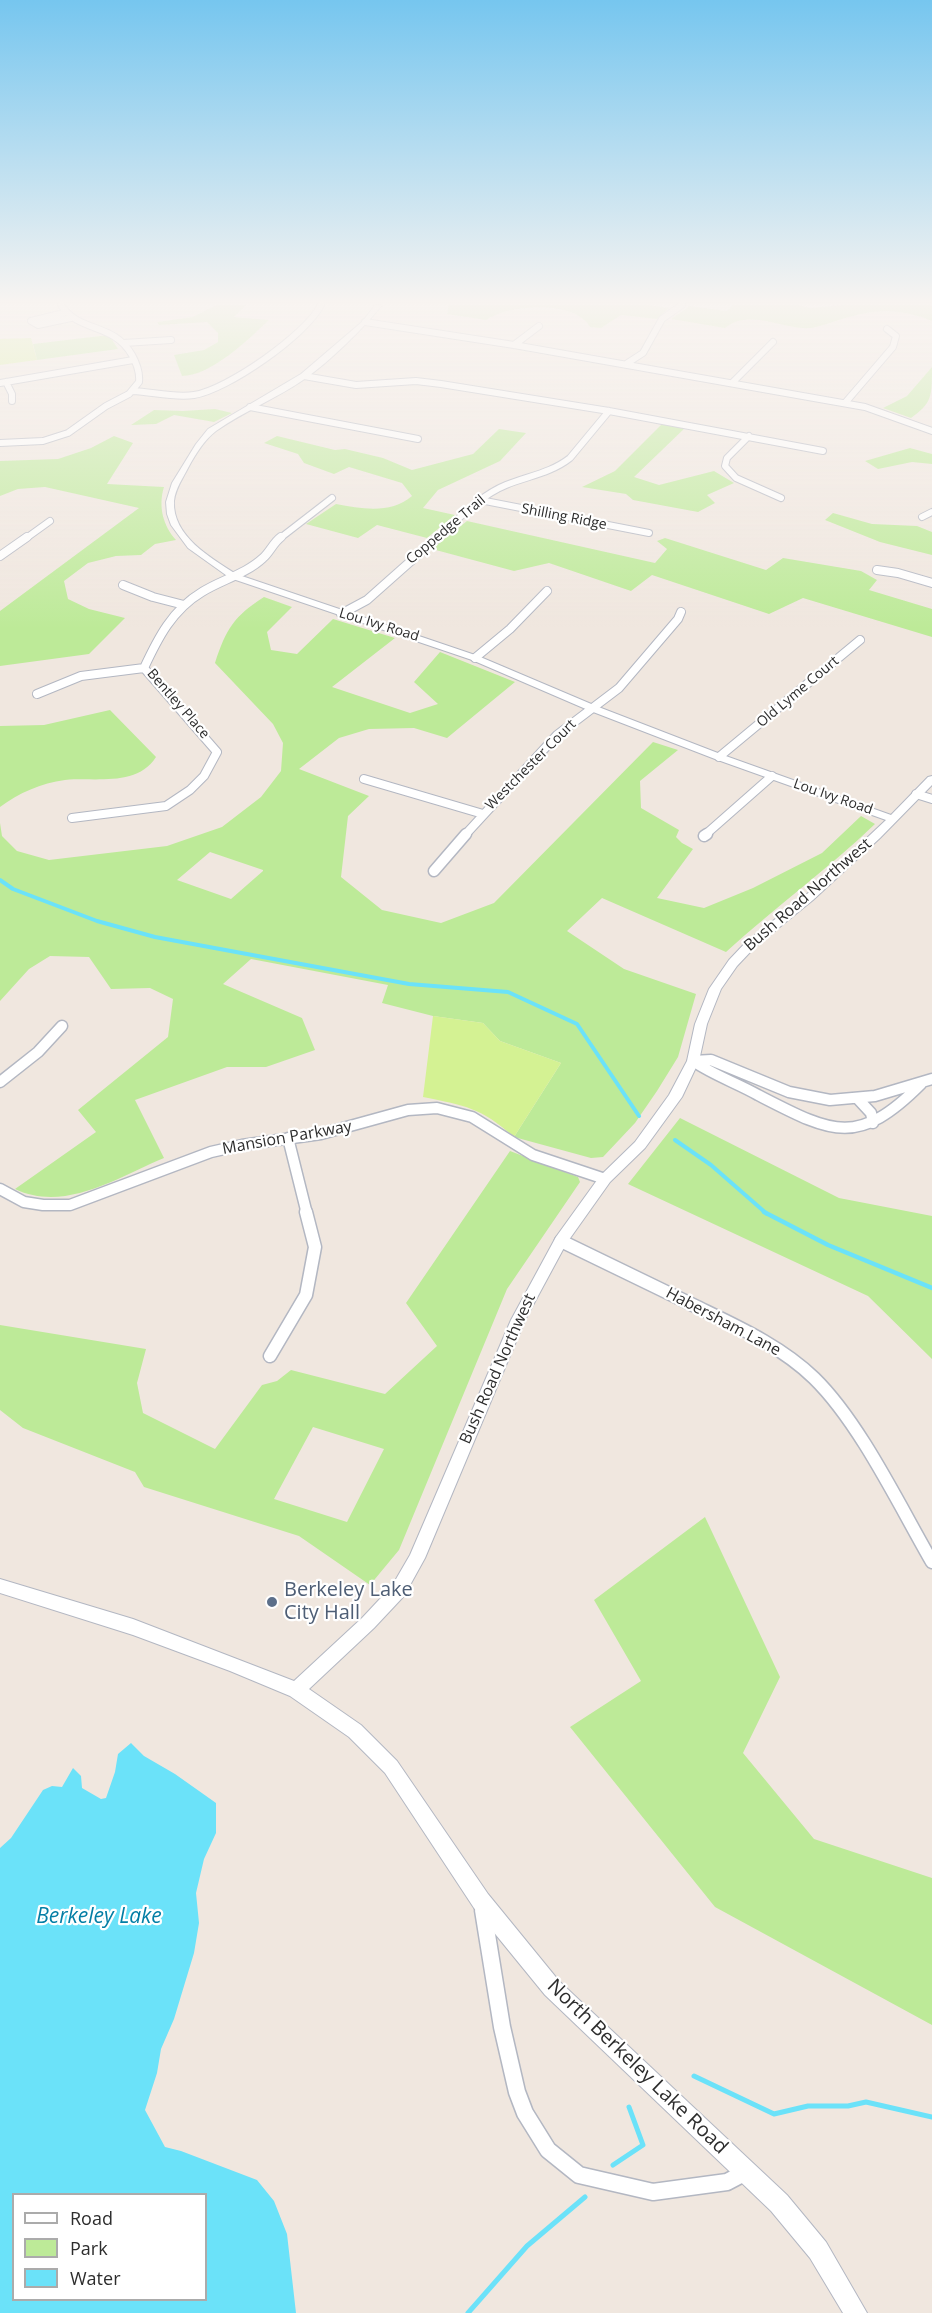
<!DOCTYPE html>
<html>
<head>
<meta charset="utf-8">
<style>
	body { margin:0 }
	#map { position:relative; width:932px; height:2313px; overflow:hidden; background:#f0e7df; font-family:"Open Sans",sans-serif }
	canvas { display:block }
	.legend { position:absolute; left:12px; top:2193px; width:195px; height:108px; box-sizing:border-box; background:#fff; border:2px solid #ababab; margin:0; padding:8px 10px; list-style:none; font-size:18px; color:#2d2d2d }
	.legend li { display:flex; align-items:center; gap:12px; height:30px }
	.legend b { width:30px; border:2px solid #ababab }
</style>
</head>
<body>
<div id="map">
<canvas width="932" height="2313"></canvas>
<ul class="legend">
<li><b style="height:8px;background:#fff"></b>Road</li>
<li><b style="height:16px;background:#bdea98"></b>Park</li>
<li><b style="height:16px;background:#6be2f9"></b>Water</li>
</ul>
</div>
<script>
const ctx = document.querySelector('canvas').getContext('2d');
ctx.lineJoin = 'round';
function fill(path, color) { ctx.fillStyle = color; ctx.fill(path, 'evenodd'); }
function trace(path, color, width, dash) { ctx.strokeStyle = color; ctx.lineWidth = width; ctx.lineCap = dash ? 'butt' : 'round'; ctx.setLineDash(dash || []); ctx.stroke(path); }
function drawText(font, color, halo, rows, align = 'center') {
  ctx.font = font + ' "Open Sans",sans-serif'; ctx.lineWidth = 4.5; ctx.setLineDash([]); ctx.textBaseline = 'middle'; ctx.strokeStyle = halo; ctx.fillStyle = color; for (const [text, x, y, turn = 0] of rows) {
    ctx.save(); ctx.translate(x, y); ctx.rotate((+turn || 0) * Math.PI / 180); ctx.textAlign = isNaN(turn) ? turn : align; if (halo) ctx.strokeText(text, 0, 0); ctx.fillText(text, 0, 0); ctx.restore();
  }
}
fill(new Path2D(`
	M216 305H246L234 317 269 320C249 339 211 376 182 376L174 355 204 350 218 342V333L207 322 159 325 157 322 193 317Z
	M449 305H648L669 308 657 319 621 315 601 328 590 327C575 300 509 304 486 320L447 314Z
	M733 305H798L811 308 843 305H930L932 306V321C898 308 876 309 842 319 832 322 820 327 810 328 782 330 750 308 725 328L671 319 690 306 727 311Z
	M109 335 118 349 37 360 33 344Z
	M932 367C932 397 932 403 911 418L883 408 907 396Z
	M215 409 232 413 214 422 174 415 156 424 131 425 154 410 183 411Z
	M663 423 686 427 634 477 659 485 714 471 734 483 707 495 715 503 698 512 633 500 626 494 582 487 615 471Z
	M499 429 526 433 500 461 438 490 423 508 455 515 427 538 377 525 358 538 306 524 336 504C363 509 391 514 412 496L402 483 349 467 334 474 304 463 298 454 264 443 277 436 335 450 345 449 383 458 412 470 473 454Z
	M114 436 133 443 107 484 164 487C158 506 163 526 176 540L155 544 141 555 116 556 88 563 64 581 68 599 89 609 125 618 89 654 0 666V611L139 508 45 487 18 489 0 496V461L58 459 91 448Z
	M910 448 932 454V464L912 462 878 469 865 461Z
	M833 513 872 524 917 526 932 532V555L880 542 825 520Z
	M467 521 655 563 667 549 657 541 665 538 766 570 783 558 861 571 877 580 869 590 932 609V637L803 598 769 614 652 575 631 591 549 563 514 571 432 549Z
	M264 597 292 607 267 632 271 650 297 654 333 619 395 638 332 687 410 713 438 704 414 682 440 652 515 682 447 738 414 728 369 729 339 738 299 769 369 796 348 816 341 877 382 910 441 923 494 903 653 742 678 750 640 781 641 808 679 830 676 837 682 843 693 849 657 898 704 908 753 888 822 853 861 816 875 824C827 870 774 908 726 952L602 898 567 931 624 969 696 994 678 1057 657 1091 635 1123 603 1157 591 1158 514 1137 561 1063 500 1041 483 1023 433 1016 382 1003 388 985 251 959 223 984 302 1018 315 1050 266 1067H227L135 1100 164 1158C118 1177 65 1213 15 1189L96 1132 78 1110 168 1037 173 999 150 988 111 989 89 957 50 956 29 969 0 1001V823L2 836 17 851 49 860 167 846 222 827 261 797 281 771 283 743 273 724 215 663C226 629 234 616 264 597ZM210 852 263 870V871L231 899 177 880Z
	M110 710 156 757C137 787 96 777 65 780 41 783 19 793 0 807V726L44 725Z
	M680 1118 839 1198 932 1216V1359L868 1296 628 1184Z
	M510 1151 578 1177 580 1182 507 1289 399 1550 370 1585 299 1536 144 1487 135 1472 23 1428 0 1410V1325L146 1349 137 1383 143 1413 215 1449 262 1385 277 1381 291 1370 385 1394 437 1346 406 1303ZM313 1427 384 1449 347 1522 274 1499Z
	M705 1517 780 1677 743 1753 814 1839 932 1878V2025L715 1907 570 1727 641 1681 594 1600Z`), '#bdea98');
fill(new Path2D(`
	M31 338 37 360 0 365V339Z
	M433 1016 483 1023 500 1041 561 1063 514 1137C480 1107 466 1106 423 1097Z`), '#d4f293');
fill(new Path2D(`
	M131 1743 144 1756 175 1774 216 1803V1833L204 1859 196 1893 199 1923 194 1953 174 2019 161 2049 157 2073 145 2110 165 2147 181 2151 257 2180 274 2201 287 2234 296 2313H0V1848L11 1838 43 1790 52 1786 62 1787 73 1768 81 1776 82 1788 101 1799 106 1798 115 1772 118 1754ZM206 2194V2300H14V2194Z`), '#6be2f9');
trace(new Path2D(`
	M0 880 13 889 97 921 155 937 409 984 508 992 577 1024 639 1116
	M675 1140 711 1165 767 1214`), '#6be2f9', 4);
trace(new Path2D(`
	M764 1212 828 1245 932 1288`), '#6be2f9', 4.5);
trace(new Path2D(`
	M694 2076 774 2114 808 2106H848L866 2102 932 2117
	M613 2165 643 2145 629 2107
	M468 2313 527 2246 585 2197`), '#6be2f9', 5);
const minorFar4 = new Path2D(`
	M64 313 31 321 38 325 71 318
	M365 322 514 345 865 407 932 431
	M124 343 171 340
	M514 345 539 326
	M626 364 643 353 662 319 682 305
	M304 376 356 385 416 381 441 384 609 411 823 451
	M6 382 12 394V401
	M0 383 133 360
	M732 383 773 342
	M133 391C153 392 174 398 194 395 227 390 306 335 321 305
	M845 403 893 347 896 336 887 329
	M250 407 418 439
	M749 436 727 458 725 466 736 478 781 498
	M0 443 43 441 68 433 106 406 129 394 139 382C140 372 137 364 132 355 113 322 79 333 61 305
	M480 500 649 533
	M922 517 932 512
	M25 539 50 521
	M279 539 332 498
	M436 539C458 520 479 496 506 485 528 476 551 473 570 458L609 411`);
const minorFar3 = new Path2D(`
	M0 556 27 537
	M877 570 898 573 932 583
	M123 585 153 597 184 605
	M341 614 367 600 438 537
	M475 658 510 629 547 591
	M37 694 81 676 144 668
	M719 757 860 640
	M364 779 483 814
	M916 794 932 799
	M72 818 166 806 190 790 204 776 217 752 144 668C158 638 172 610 202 592 221 580 246 574 263 558 270 552 273 543 281 537
	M465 835 557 735 619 688 678 619 681 612
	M705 835 772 776`);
const minorFar2 = new Path2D(`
	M704 836 707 834
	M434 871 466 834
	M693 1061C713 1075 737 1083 758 1095 832 1133 857 1148 921 1084
	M693 1061 711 1060 789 1092 830 1100 875 1096 932 1079
	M0 1082 38 1052 62 1026
	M858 1099 871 1113 873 1123
	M288 1138 307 1214
	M0 1189 24 1202 43 1205H70L211 1152 242 1145 321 1134 408 1110 437 1108 472 1117 533 1155 605 1179`);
const minorFar1 = new Path2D(`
	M561 1241C605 1262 649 1284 693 1305 734 1325 780 1345 814 1378 860 1423 899 1505 932 1562
	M270 1356 306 1295 315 1247 306 1212`);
const minor = new Path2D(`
	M483 1910 502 2027 517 2092 525 2113 548 2150 579 2175 653 2192 727 2182 746 2172`);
const tertiary = new Path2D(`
	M375 305H382C363 329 331 360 306 378 278 398 244 411 216 431 204 440 195 455 188 468 183 478 175 489 174 501 172 536 211 558 236 574L478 656 596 706 723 755 891 815 928 777 932 776V785L880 838 813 900 755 947 737 966 721 989 707 1024 699 1061 682 1097 645 1148 610 1182 566 1244 525 1320 425 1558 404 1596 374 1628 309 1689 361 1725 397 1761 488 1894 559 1981 787 2195 826 2242 867 2313H843L810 2258 771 2211 545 1995 474 1908 385 1773 349 1737 290 1696 230 1671 133 1635 0 1593V1579L133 1619 294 1681 362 1618 392 1586 410 1555 511 1320 556 1237 600 1176 635 1142 669 1095 687 1061 695 1024 709 989 729 960 747 941 805 896 886 820 715 759 588 710 472 660 230 578 188 548 171 525 167 514 166 502 172 483 196 444 208 429 301 374 363 321Z`);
trace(minorFar4, '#b3b7c2', 8);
trace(minorFar3, '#b3b7c2', 10);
trace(minorFar2, '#b3b7c2', 13);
trace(minorFar1, '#b3b7c2', 15);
trace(minor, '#b3b7c2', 19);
trace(tertiary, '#b3b7c2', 2);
trace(minorFar4, '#fff', 6);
trace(minorFar3, '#fff', 8);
trace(minorFar2, '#fff', 10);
trace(minorFar1, '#fff', 12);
trace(minor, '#fff', 16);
fill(tertiary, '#fff');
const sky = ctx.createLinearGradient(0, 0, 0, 629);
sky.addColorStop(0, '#76c6ef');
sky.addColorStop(0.48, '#f8f4f1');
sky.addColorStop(1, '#f8f4f100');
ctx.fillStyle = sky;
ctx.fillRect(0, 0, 932, 629);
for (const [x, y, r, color] of [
	[272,1602,6,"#5c6f8a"]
]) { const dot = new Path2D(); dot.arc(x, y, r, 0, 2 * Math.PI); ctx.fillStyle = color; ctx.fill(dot); trace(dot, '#fff', 2); }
drawText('14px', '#2d2d2d', '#fff', [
	["Shilling Ridge",564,517,11],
	["Coppedge Trail",446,530,-40],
	["Lou Ivy Road",379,625,17],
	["Old Lyme Court",798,692,-40],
	["Bentley Place",178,704,49],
	["Westchester Court",531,765,-45],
	["Lou Ivy Road",833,797,19]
]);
drawText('16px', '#2d2d2d', '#fff', [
	["Bush Road Northwest",808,895,-41],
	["Mansion Parkway",287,1138,-10],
	["Habersham Lane",723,1322,28],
	["Bush Road Northwest",498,1369,-66]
]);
drawText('20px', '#4e5e75', '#fff', [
	["Berkeley Lake",284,1590],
	["City Hall",284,1613]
], 'left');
drawText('20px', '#2d2d2d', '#fff', [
	["North Berkeley Lake Road",637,2067,44]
]);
drawText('italic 21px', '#037ea5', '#fff', [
	["Berkeley Lake",99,1917]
]);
</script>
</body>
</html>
